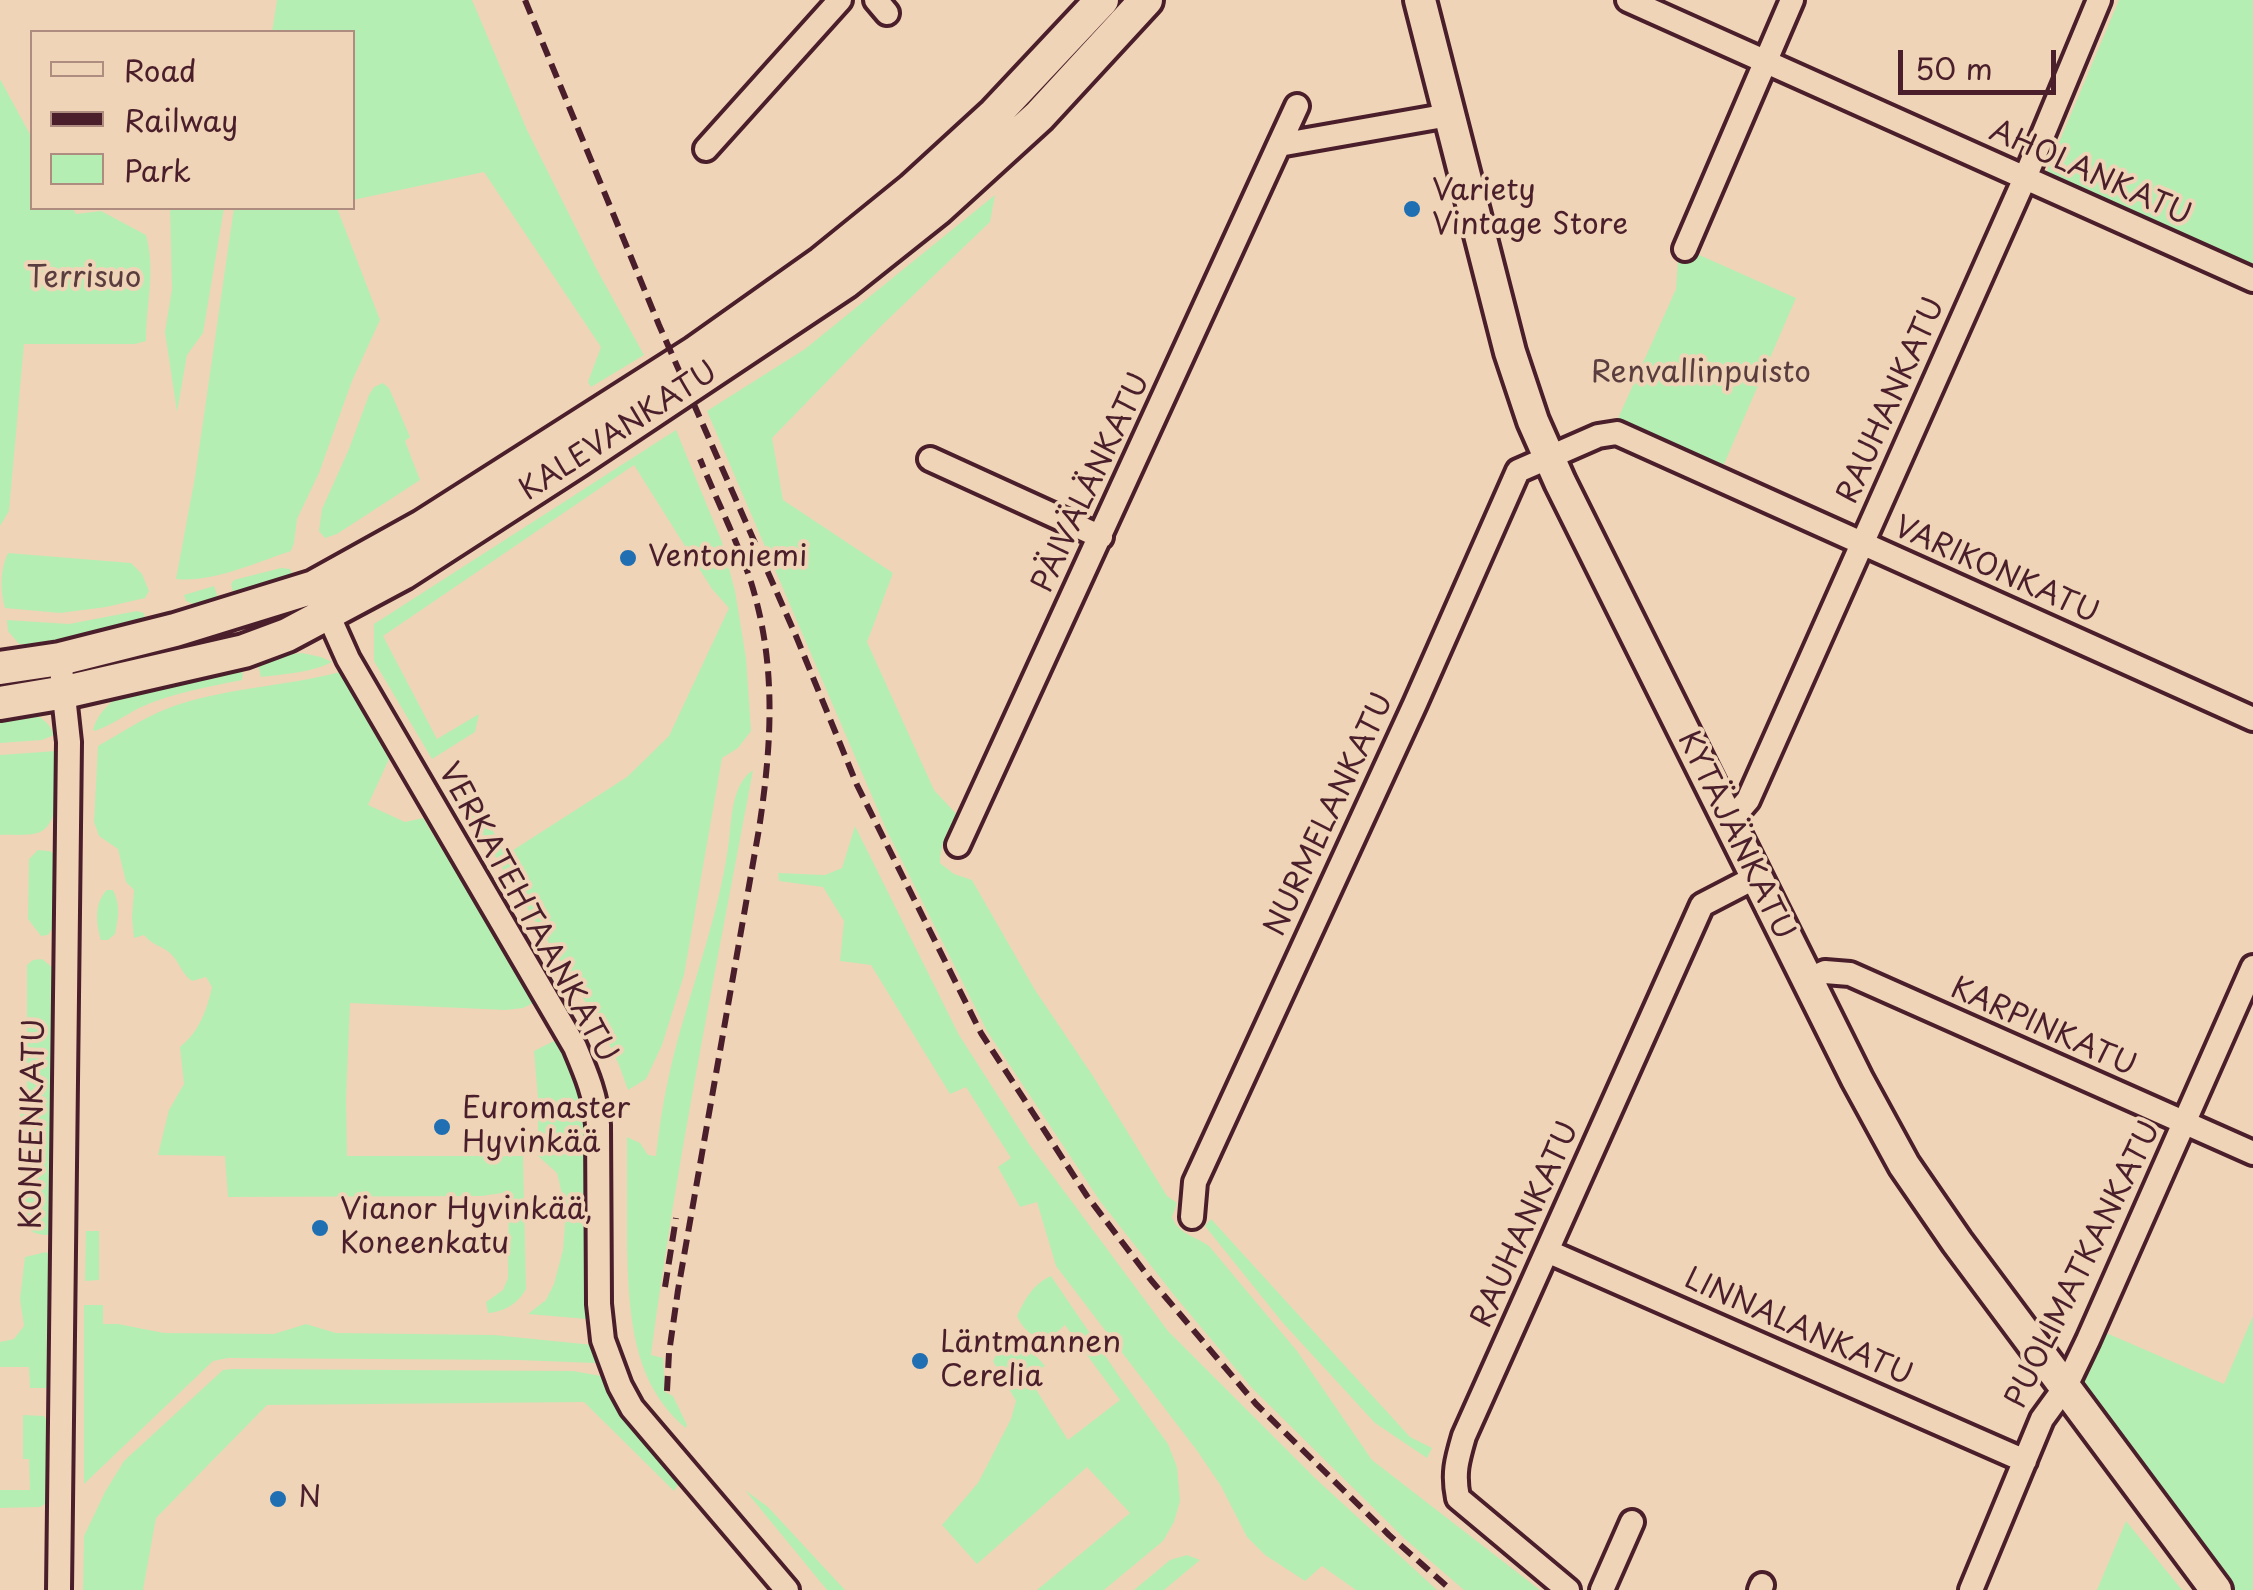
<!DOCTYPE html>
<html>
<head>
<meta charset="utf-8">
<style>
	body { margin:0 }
	#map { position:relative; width:2253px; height:1590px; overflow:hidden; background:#f0d4b7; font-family:"Playpen Sans",sans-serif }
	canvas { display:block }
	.legend { position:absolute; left:30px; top:30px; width:325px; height:180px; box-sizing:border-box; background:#f0d4b7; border:2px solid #ae8c7f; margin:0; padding:12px 18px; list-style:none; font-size:30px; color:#4a1f2b }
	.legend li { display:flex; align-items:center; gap:20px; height:50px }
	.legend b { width:50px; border:2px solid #ae8c7f }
	.scale { position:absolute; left:1898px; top:50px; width:158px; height:45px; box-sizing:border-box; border:5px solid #4a1f2b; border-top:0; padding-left:12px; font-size:30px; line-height:35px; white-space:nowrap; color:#4a1f2b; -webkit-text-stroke:8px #f0d4b7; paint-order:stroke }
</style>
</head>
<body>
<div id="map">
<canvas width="2253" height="1590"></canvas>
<ul class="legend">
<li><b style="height:12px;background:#f0d4b7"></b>Road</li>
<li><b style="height:12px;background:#4a1f2b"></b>Railway</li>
<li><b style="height:28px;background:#b5eeb2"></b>Park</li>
</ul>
<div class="scale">50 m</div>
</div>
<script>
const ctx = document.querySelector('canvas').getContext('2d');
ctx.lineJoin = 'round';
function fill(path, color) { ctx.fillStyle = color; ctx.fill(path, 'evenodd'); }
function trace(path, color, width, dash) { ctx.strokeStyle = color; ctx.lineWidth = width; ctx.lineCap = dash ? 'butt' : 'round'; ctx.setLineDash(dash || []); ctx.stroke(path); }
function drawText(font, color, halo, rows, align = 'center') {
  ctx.font = font + ' "Playpen Sans",sans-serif'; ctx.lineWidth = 8; ctx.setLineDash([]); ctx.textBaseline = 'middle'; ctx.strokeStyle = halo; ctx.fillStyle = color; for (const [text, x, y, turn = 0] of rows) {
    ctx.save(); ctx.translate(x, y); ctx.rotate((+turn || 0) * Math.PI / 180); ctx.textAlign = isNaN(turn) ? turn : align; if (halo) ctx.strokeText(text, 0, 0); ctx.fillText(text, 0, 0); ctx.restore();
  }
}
fill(new Path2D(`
	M277 0H472L527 130 596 268 644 355 591 387 588 382 601 347 484 172 353 200 352 32H272Z
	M2119 0H2253V270L2044 178Z
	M0 79 32 138V208H72L76 214 101 211 146 235C156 273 146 302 146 341L135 344H24L9 511 0 526Z
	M995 195 990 222 880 327 772 438 783 500 893 573 867 642 934 790 959 817C945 831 941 844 940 863L954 874 972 880 976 887 1035 990 1093 1076 1167 1196 1177 1203 1172 1217C1178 1234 1195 1236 1209 1246L1297 1351 1372 1460 1540 1590H1464L1405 1539 1252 1388 1174 1295 1100 1201 987 1031 886 829 707 411 805 349Z
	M170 208H224L203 333 187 355 177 412 165 332 172 289Z
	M234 208H337L380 320 352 381 319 473 297 519 294 543 291 551C258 562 211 583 176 579L195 477Z
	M1679 246 1796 298 1721 471 1616 423 1676 289Z
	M383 383 389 388 410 437 405 441 420 480 337 534 325 538 319 531 322 509 349 449 369 395 374 387Z
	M676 430 722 542 735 591 746 658 751 731 738 748 722 758 684 975 662 1045 646 1079 628 1090 619 1065 601 1027 467 811 477 805 507 854 627 777 669 736 729 608 712 589 634 465 383 636 437 739 479 714 475 732 432 759 374 661V624Z
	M8 553 131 563 142 574 149 591 145 598 106 607 60 613 5 608C0 591 0 569 8 553Z
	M281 568 290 569 295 580 235 600 231 584 234 580Z
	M214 586 221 606 202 608 186 601 184 595Z
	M137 611 144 613 145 617C126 638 48 645 19 644L8 631 7 620 69 624Z
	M302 653 321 657 332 662C311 673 284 674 261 677L257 661 264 657Z
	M240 665 243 674 242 680C208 687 171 693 139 708 124 716 111 725 95 731L93 730C97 715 107 705 119 696Z
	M340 672 389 759 368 805 405 822 423 818 535 1002 523 1008 506 1010 350 1003 346 1099 347 1156H523L526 1289C519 1303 504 1312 488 1313L486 1302 503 1290 508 1278 509 1192 482 1196 228 1197 225 1156 158 1155 169 1110 184 1084 180 1047C199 1032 207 1010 212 987L206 977 192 981C181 973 180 963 171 954 163 946 153 946 144 935L134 938 132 917 134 890 126 882 118 849 99 836 94 822 98 746C121 733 141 719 166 709 220 688 283 687 340 672Z
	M28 713C41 716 50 723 54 735L42 740 0 743V716Z
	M56 751C56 772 62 819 42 831 31 837 12 834 0 835V755Z
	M753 770C717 964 677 1158 651 1355L663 1358 665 1392 673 1396 687 1425 686 1428C631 1383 629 1311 627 1247 627 1210 627 1173 627 1137L640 1143 648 1155 656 1156C660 1120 666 1085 675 1050 693 982 718 917 728 848 732 822 730 786 753 770Z
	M855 826 959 1035 1029 1144 1168 1331 1316 1479 1437 1590H1356L1322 1566 1305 1581 1265 1555 1247 1537 1221 1486 1198 1452 1056 1266 1037 1202 1020 1207 998 1167 1011 1158 966 1087 950 1094 871 965 840 961 844 921 823 887 779 881 778 873 825 875 842 868Z
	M38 850 49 851 56 854 54 926 48 935 41 936 28 919 29 859Z
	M107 890H113C121 906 118 918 115 934L108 940H101C96 924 94 902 107 890Z
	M42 959 53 968 51 1235C37 1235 27 1233 24 1218L20 1103H27V965L33 960Z
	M556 1040 576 1073 583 1098 586 1131 587 1319 528 1314 546 1300 554 1284 563 1250 566 1211 557 1173 538 1156V1098L534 1051Z
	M1211 1219 1410 1437 1432 1448 1427 1458 1375 1423 1283 1323 1205 1226Z
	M86 1231H99V1280L85 1281Z
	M46 1252 51 1255 49 1383 46 1388H30L29 1367H0V1342L14 1339 24 1326 20 1299 25 1257Z
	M1051 1276 1119 1376 1168 1444 1177 1467 1180 1501 1174 1522 1163 1541 1104 1590H1037L1130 1513 1087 1467 977 1564 942 1525 978 1483 1011 1419 1016 1401 993 1361 1004 1338C1021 1343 1034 1352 1045 1366L1028 1377 1068 1440 1120 1400 1065 1325 1047 1341C1032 1336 1023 1330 1017 1316 1025 1299 1033 1284 1051 1276Z
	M84 1305H103V1324H118L164 1333 274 1334 306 1324 336 1333 494 1335 593 1345 596 1363 517 1360 228 1358 213 1361 84 1484Z
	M2253 1316V1590H2235L2085 1392V1377L2104 1332 2224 1384Z
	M233 1369 573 1371 601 1376 627 1422 679 1483 674 1491 584 1402 267 1405 156 1518 143 1590H83L84 1536 105 1492 124 1461 223 1370Z
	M23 1415 44 1416 48 1422V1502L40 1507 0 1508V1490H30L29 1459H23Z
	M745 1490 768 1507 845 1590H827Z
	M2126 1521 2182 1590H2097Z
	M1187 1555 1200 1560 1164 1590H1134L1170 1560Z`), '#b5eeb2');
const minor = new Path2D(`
	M876 0 887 13
	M1628 0 2253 280
	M1279 145 1297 106
	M706 149 840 0
	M1685 249 1792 0
	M930 459 1101 537
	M323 603 348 659 575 1047C586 1073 596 1096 598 1125L599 1304 603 1340 620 1386 632 1408 787 1590
	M1725 817 1742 807 1748 800 2025 178 2099 0
	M958 845 1279 145 1449 115
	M1807 980 1825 972 1850 974 2253 1153
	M1192 1217 1195 1182 1415 704 1518 471 1598 436 1617 433 2253 719
	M1547 1251 2025 1461
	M59 1590 69 742 60 659
	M1568 1590 1458 1498C1453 1473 1457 1460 1464 1436L1702 905 1756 877
	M1602 1590 1632 1522
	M1760 1590 1762 1585
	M1971 1590 2042 1419 2066 1386 2088 1340 2253 967`);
const tertiary = new Path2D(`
	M1420 0 1510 352 1533 421 1560 482 1857 1079 1904 1165 1957 1242 2216 1590`);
const secondary = new Path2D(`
	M0 668 60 659 175 630 314 587 422 527 695 353 822 263 912 190 995 114 1102 0
	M0 703 65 692 244 651 287 635 403 573 578 460 845 282 938 208 1039 116 1146 0`);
trace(minor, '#4a1f2b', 30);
trace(tertiary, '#4a1f2b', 38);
trace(secondary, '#4a1f2b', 40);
trace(minor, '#f0d4b7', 22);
trace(tertiary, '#f0d4b7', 30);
trace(secondary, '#f0d4b7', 32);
trace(new Path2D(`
	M525 0 659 325 796 636 857 785 981 1033 1087 1196 1151 1280 1256 1404 1389 1535 1451 1590
	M665 1287 676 1218
	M667 1391 669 1353 678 1290 759 829C772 743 777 663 750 579 736 538 716 499 700 459`), '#4a1f2b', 6, [15, 8]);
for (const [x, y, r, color] of [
	[1412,209,10,"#1f6fb2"],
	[628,558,10,"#1f6fb2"],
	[442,1127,10,"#1f6fb2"],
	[320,1228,10,"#1f6fb2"],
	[920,1361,10,"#1f6fb2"],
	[278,1499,10,"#1f6fb2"]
]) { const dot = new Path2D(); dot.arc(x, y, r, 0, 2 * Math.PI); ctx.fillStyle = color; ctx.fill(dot); trace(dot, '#f0d4b7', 4); }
drawText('30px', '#4a1f2b', '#f0d4b7', [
	["AHOLANKATU",2090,174,24],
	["RAUHANKATU",1892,401,-66],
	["KALEVANKATU",619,432,-33],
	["PÄIVÄLÄNKATU",1092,483,-65],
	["VARIKONKATU",1996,571,24],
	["NURMELANKATU",1330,815,-65],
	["KYTÄJÄNKATU",1735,836,64],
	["VERKATEHTAANKATU",527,913,61],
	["KARPINKATU",2043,1028,24],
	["KONEENKATU",34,1124,-89],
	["RAUHANKATU",1526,1225,-66],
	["PUOLIMATKANKATU",2084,1265,-64],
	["LINNALANKATU",1798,1328,24]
]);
drawText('30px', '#4a1f2b', '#f0d4b7', [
	["Variety",1432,192],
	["Vintage Store",1432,226],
	["Ventoniemi",648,558],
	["Euromaster",462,1110],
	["Hyvinkää",462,1144],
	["Vianor Hyvinkää,",340,1211],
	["Koneenkatu",340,1245],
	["Läntmannen",940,1344],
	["Cerelia",940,1378],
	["N",298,1499]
], 'left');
drawText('30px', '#5a3e3f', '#f0d4b7', [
	["Terrisuo",84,279],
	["Renvallinpuisto",1701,374]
]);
</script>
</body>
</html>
